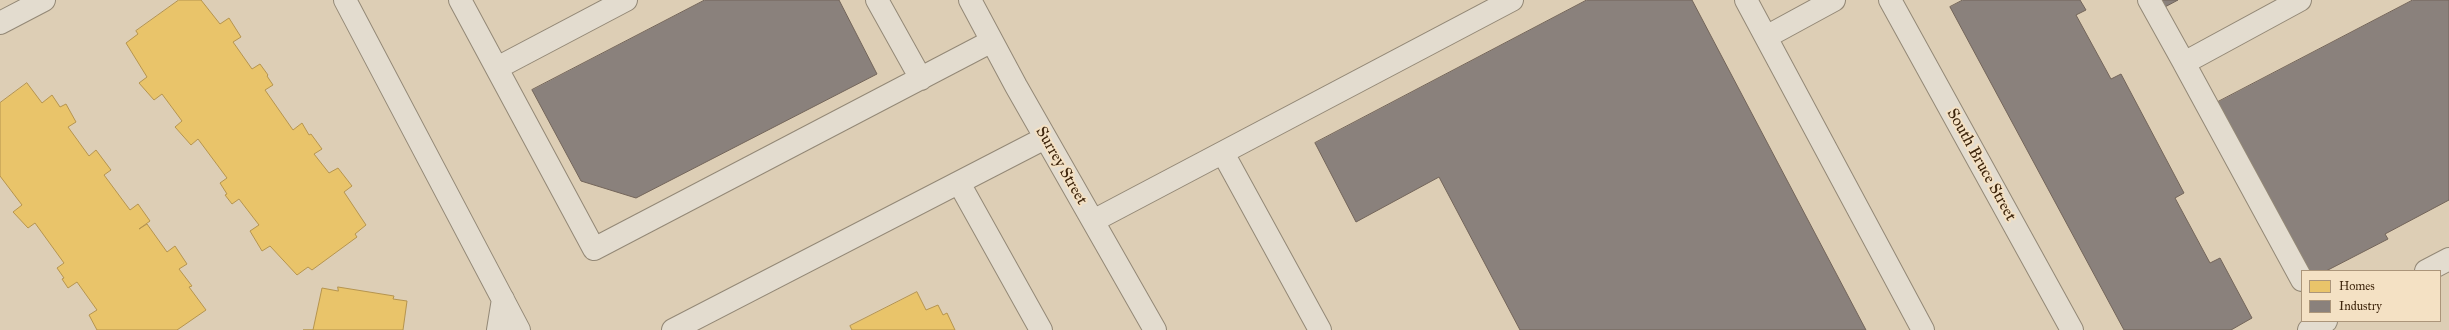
<!DOCTYPE html>
<html>
<head>
<meta charset="utf-8">
<style>
	body { margin:0 }
	#map { position:relative; width:2449px; height:330px; overflow:hidden; background:#ddceb5; font-family:"IM FELL Great Primer",serif }
	canvas { display:block }
	.legend { position:absolute; left:2301px; top:270px; width:140px; height:52px; box-sizing:border-box; background:#f4e1c4; border:1px solid #ab957a; margin:0; padding:5px 7px; list-style:none; font-size:12px; color:#3d240b }
	.legend li { display:flex; align-items:center; gap:8px; height:20px }
	.legend b { width:20px; border:1px solid #ab957a }
</style>
</head>
<body>
<div id="map">
<canvas width="2449" height="330"></canvas>
<ul class="legend">
<li><b style="height:11px;background:#e9c46a"></b>Homes</li>
<li><b style="height:11px;background:#8a817c"></b>Industry</li>
</ul>
</div>
<script>
const ctx = document.querySelector('canvas').getContext('2d');
ctx.lineJoin = 'round';
function fill(path, color) { ctx.fillStyle = color; ctx.fill(path, 'evenodd'); }
function trace(path, color, width, dash) { ctx.strokeStyle = color; ctx.lineWidth = width; ctx.lineCap = dash ? 'butt' : 'round'; ctx.setLineDash(dash || []); ctx.stroke(path); }
function drawText(font, color, halo, rows, align = 'center') {
  ctx.font = font + ' "IM FELL Great Primer",serif'; ctx.lineWidth = 4; ctx.setLineDash([]); ctx.textBaseline = 'middle'; ctx.strokeStyle = halo; ctx.fillStyle = color; for (const [text, x, y, turn = 0] of rows) {
    ctx.save(); ctx.translate(x, y); ctx.rotate((+turn || 0) * Math.PI / 180); ctx.textAlign = isNaN(turn) ? turn : align; if (halo) ctx.strokeText(text, 0, 0); ctx.fillText(text, 0, 0); ctx.restore();
  }
}
const homes = new Path2D(`
	M179 0H201L220 24 229 18 241 37 233 42 252 69 260 64 268 75 267 76 273 85 265 90 293 130 302 123 309 135 311 134 322 149 314 154 329 173 338 168 352 186 344 192 366 225 355 234 357 237 312 270 308 267 297 275 270 246 262 251 250 231 259 225 239 199 232 204 225 195 227 194 220 183 227 178 198 139 191 145 175 127 182 121 162 94 154 100 139 83 147 77 126 43 138 34 136 31Z
	M27 83 42 103 52 95 60 107 66 104 76 122 68 127 89 156 96 150 111 170 104 175 130 210 138 204 150 221 139 229 147 224 167 252 175 246 187 264 179 269 192 286 189 287 206 310 177 330H97L89 315 97 310 77 282 68 288 62 279 64 278 57 268 64 263 35 223 28 228 13 212 22 205 0 176V103Z
	M338 287 394 296 393 299 407 301 403 330H303H313L322 288 338 291Z
	M917 292 926 310 938 305 943 315 947 313 955 330H852L850 326Z`);
fill(homes, '#e9c46a');
trace(homes, '#b5944e', 1);
const industry = new Path2D(`
	M705 0H839L877 74 636 198 581 181 532 90Z
	M1587 0H1692L1866 330H1520L1439 177 1356 222 1315 143Z
	M1963 0H2080L2086 10 2076 15 2111 79 2121 74 2184 193 2175 198 2210 263 2220 258 2252 318 2231 330H2124L1950 7Z
	M2158 0H2178L2163 8Z
	M2413 0H2449V200L2385 234 2388 239 2326 271H2303L2216 103Z`);
fill(industry, '#8a817c');
trace(industry, '#73655a', 1);
const minor = new Path2D(`
	M345 0 519 330
	M460 0 594 249 992 41
	M877 0 921 79
	M970 0 1016 86 1155 330
	M1746 0 1923 330
	M1890 0 2072 330
	M2149 0 2184 63 2300 0
	M0 23 44 0
	M1766 37 1834 0
	M2184 63 2302 280
	M497 68 626 0
	M1223 153 1320 330
	M959 183 1041 330
	M1093 221 1512 0
	M2426 271 2449 259
	M498 330 503 299
	M673 330 1045 138
	M2309 330 2326 321`);
trace(minor, '#938876', 24);
trace(minor, '#e3dccf', 22);
drawText('16px', '#3d240b', '#f4e1c4', [
	["South Bruce Street",1981,165,61],
	["Surrey Street",1061,166,60]
]);
</script>
</body>
</html>
